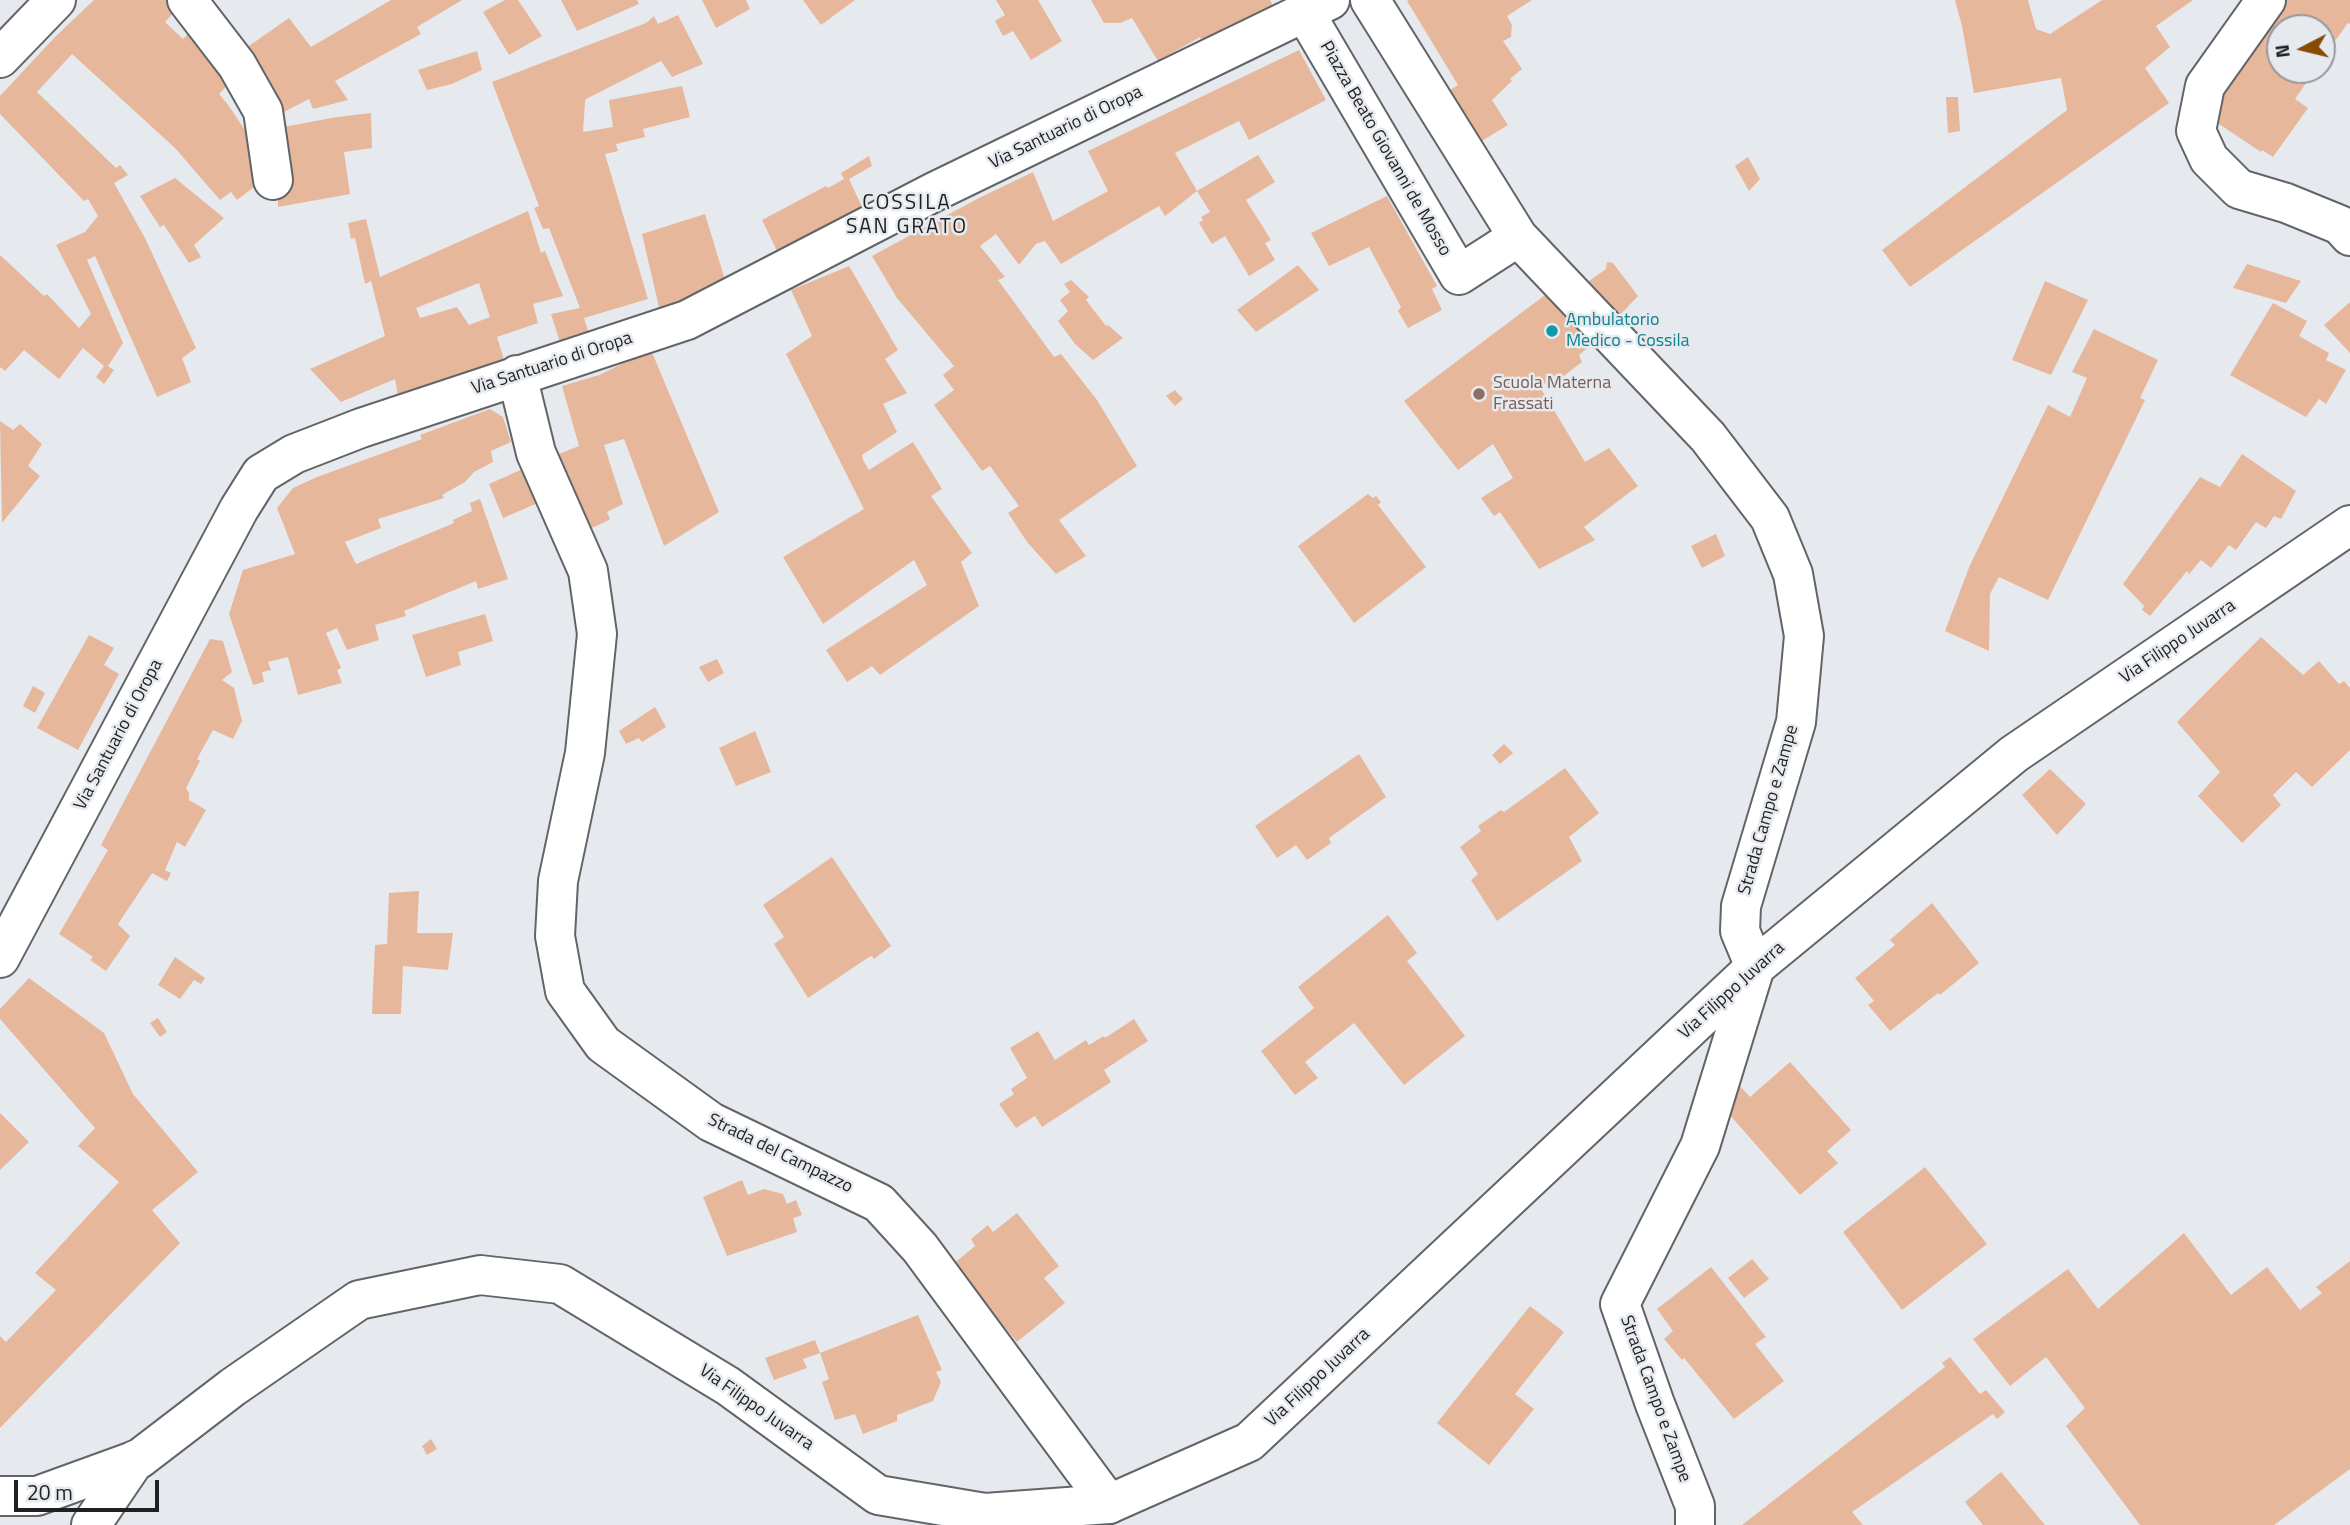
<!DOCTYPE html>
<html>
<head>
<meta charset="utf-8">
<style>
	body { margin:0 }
	#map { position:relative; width:2350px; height:1525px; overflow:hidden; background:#e6eaee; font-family:"Titillium Web",sans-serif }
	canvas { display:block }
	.north { position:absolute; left:2266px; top:14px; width:70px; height:70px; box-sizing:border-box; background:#e6eaee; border:2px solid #96999c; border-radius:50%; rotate:263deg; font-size:19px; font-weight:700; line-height:28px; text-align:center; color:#1f2021 }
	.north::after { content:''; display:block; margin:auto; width:24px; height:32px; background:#874b05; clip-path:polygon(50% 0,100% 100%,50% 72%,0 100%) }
	.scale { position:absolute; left:14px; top:1480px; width:145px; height:32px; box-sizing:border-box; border:4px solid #1f2021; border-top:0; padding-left:9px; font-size:21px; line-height:24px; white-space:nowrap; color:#1f2021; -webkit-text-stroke:5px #e6eaee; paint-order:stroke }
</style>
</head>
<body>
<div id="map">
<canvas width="2350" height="1525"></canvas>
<div class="north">N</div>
<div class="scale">20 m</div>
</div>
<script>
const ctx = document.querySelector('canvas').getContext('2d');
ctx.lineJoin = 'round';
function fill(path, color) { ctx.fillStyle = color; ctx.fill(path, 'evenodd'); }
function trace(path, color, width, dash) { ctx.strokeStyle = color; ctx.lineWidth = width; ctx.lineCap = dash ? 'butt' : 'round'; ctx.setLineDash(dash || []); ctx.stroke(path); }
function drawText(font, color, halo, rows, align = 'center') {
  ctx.font = font + ' "Titillium Web",sans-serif'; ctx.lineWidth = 5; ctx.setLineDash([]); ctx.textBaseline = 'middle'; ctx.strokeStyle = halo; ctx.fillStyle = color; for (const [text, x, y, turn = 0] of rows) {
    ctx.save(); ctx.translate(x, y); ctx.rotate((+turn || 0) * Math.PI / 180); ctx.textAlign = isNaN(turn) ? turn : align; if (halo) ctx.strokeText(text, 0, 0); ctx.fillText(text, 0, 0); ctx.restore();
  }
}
fill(new Path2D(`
	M94 0H172L178 8 165 22 183 39 195 27 237 75 219 94 229 106 266 162 262 181 237 200 231 192 220 200 175 148 72 54 37 92 116 168 120 165 128 175 114 183 145 238 196 348 182 358 191 382 157 397 95 256 87 260 123 343 108 366 114 370 104 384 96 377 104 366 83 348 59 379 24 350 5 371 0 367V255L44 296 47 294 79 328 91 314 56 245 85 232 98 216 88 199 84 201 0 114V96L55 37Z
	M391 0H462L417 27 421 34 335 81 348 100 313 109 309 99 278 115 268 78 246 48 289 18 311 47Z
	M505 0H518L542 36 509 55 483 12Z
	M561 0H637L639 4 577 31Z
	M702 0H746L750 9 716 28Z
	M803 0H855L821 25Z
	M996 0H1038L1062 41 1031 60 1013 31 1003 36 995 21 1005 15Z
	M1091 0H1270L1276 11 1205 48 1200 37 1158 61 1132 18 1120 23H1104Z
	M1409 0H1532L1507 16 1512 25 1511 37 1503 41 1522 69 1510 79 1512 81 1492 100 1508 125 1475 145 1440 96 1458 85 1407 1Z
	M1955 0H2028L2036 29 2050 34 2102 0H2193L2156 26 2170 47 2145 68 2169 103 1910 287 1882 250 2067 110 2061 78 1974 93 1962 26Z
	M2285 0H2350V24L2348 23 2322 59V28H2280V70H2315L2295 99 2308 108 2273 157 2262 150 2261 152 2207 116Z
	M678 15 703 64 672 77 661 61 586 99 585 102 583 132 613 127 609 100 682 86 690 117 643 129 645 137 616 144 618 151 605 154 648 299 584 318 592 343 563 352 551 314 580 308 549 228 543 229 534 208 539 206 492 82 646 23 654 16 658 24Z
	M1299 50 1326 100 1249 140 1239 121 1175 153 1197 191 1258 155 1275 182 1246 200 1271 240 1265 243 1275 260 1249 276 1225 236 1212 244 1199 223 1203 220 1201 217 1210 212 1197 191 1165 216 1159 206 1061 264 1045 241 1036 244 1019 265 996 234 980 246 1005 277 998 280 1054 357 1061 354 1097 400 1137 466 1059 520 1086 556 1056 574 1027 542 1008 513 1019 506 990 466 982 471 934 405 954 390 943 375 954 366 897 298 872 256 977 199 1033 172 1053 221 1108 191 1088 151Z
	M477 51 482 70 452 84 427 90 418 70Z
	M1946 97H1958L1960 131 1948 133Z
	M371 113 372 148 344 152 350 194 278 207V128L337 117Z
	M869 156 872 166 849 179 865 213 778 253 762 220 826 186 828 188 844 179 841 173Z
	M1748 157 1760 179 1749 191 1735 166Z
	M175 178 224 218 194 245 201 257 189 263 164 225 160 227 140 196Z
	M1387 196 1437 286 1432 289 1442 310 1408 328 1398 311 1401 307 1369 247 1329 266 1311 233Z
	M528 211 541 253 545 251 563 296 533 304 538 323 497 337 505 363 399 402 395 379 341 402 310 369 385 336 371 281 365 284 355 238 351 239 348 223 366 219 380 277ZM479 283 490 317 469 325 457 307 420 318 416 308Z
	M705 214 728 290 661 316 642 234Z
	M1607 262 1613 263 1638 296 1621 314 1610 315 1585 284 1606 269Z
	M2247 264 2301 281 2286 303 2233 288Z
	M1298 265 1319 290 1256 332 1237 310Z
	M849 266 898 350 885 359 907 393 883 404 897 432 862 455 863 460 869 470 913 442 942 489 931 496 972 553 961 562 979 606 880 675 872 666 847 682 826 650 927 585 914 560 823 624 783 557 864 509 786 354 812 336 791 290Z
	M1071 280 1089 297 1086 300 1106 326 1108 325 1123 338 1093 360 1075 344 1058 321 1068 311 1060 300 1070 292 1064 284Z
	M2045 281 2088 300 2051 375 2012 360Z
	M1549 292 1593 343 1579 355 1582 362 1561 378 1556 375 1540 387 1585 462 1609 448 1638 486 1584 527 1595 540 1539 569 1500 512 1494 516 1481 498 1513 478 1493 444 1458 470 1404 401Z
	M2350 302V353L2324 325Z
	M2273 303 2307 321 2299 336 2329 353 2326 360 2346 370 2326 404 2319 399 2306 417 2230 375Z
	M2094 329 2158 360 2140 398 2145 400 2048 600 1999 577 1990 594 1989 651 1945 631 1970 565 2048 405 2070 417 2087 378 2072 372Z
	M651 350 719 512 664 546 624 439 604 445 623 504 607 512 610 519 605 522 580 533 546 459 579 446 562 386 599 375Z
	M1175 390 1183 399 1175 406 1166 396Z
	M490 409 503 417 511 442 491 451 493 462 474 472 465 482 442 495 444 498 378 519 381 528 345 542 356 564 454 523 453 520 472 511 470 503 480 499 508 579 478 589 476 581 404 611 406 616 375 625 379 640 347 650 337 628 326 633 341 668 337 670 342 683 298 695 288 657 268 662 271 670 262 672 264 682 253 685 229 614 243 570 295 554 277 508 293 488 317 477 422 439 420 435Z
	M0 421 13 430 20 424 42 444 28 466 40 476 2 523Z
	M2242 454 2296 491 2281 519 2274 516 2266 528 2256 522 2236 550 2229 545 2211 568 2201 560 2189 574 2187 571 2150 616 2142 610 2144 606 2123 584 2200 477 2220 487Z
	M527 467 540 502 503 518 489 484Z
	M1368 494 1373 498 1376 496 1381 502 1378 505 1426 567 1354 623 1298 546Z
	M1716 534 1725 556 1702 568 1691 546Z
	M485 614 493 641 458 652 461 665 426 677 412 635Z
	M89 635 114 648 104 665 119 674 78 750 37 728Z
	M2261 637 2303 675 2319 661 2339 684 2344 681 2350 688V750L2312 787 2296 772 2273 795 2281 805 2242 843 2198 796 2220 772 2177 722Z
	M210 639 223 641 232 672 222 680 234 688 242 721 233 739 213 730 197 759 200 761 186 788 189 793V800L206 810 185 847 177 842 165 870 171 873 167 881 152 873 118 924 130 936 106 971 90 960 93 957 59 934 108 850 101 845Z
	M717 659 724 673 708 682 699 667Z
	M33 686 45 693 35 713 23 706Z
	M655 707 666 727 642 742 639 738 626 744 619 731Z
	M755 731 771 772 736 786 719 748Z
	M1504 744 1513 753 1500 764 1492 755Z
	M1359 754 1386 797 1329 838 1331 843 1307 860 1296 845 1277 858 1255 826Z
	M1565 768 1599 813 1569 837 1582 861 1497 921 1471 880 1478 874 1460 847 1481 831 1478 826 1501 810 1504 812Z
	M2050 769 2086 804 2057 835 2022 795Z
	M832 857 891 946 874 959 872 956 869 957 808 998 774 944 784 937 763 905Z
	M419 891 417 933H453L448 970 403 966 401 1014H372L375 945 387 944 389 893Z
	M1932 903 1979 963 1940 995 1938 993 1890 1031 1868 1005 1874 1001 1855 978 1895 945 1890 940Z
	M1388 915 1417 953 1407 961 1465 1036 1404 1085 1354 1023 1305 1062 1318 1078 1295 1095 1261 1051 1314 1008 1298 987Z
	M175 957 205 978 201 984 194 980 180 999 158 985Z
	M29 978 104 1033 133 1094 198 1172 152 1210 180 1243 0 1428V1336L6 1342 56 1290 35 1273 119 1182 78 1146 95 1128 0 1019V1009Z
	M158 1018 167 1032 160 1037 150 1023Z
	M1134 1019 1148 1041 1104 1070 1111 1082 1042 1127 1035 1116 1016 1128 999 1104 1014 1094 1011 1089 1027 1078 1010 1048 1038 1031 1055 1060 1086 1040 1089 1045 1104 1036 1105 1038Z
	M1790 1062 1851 1130 1827 1151 1838 1163 1800 1195 1729 1114 1738 1084 1750 1097Z
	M0 1113 29 1142 0 1170Z
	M1925 1167 1987 1244 1902 1310 1843 1232Z
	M742 1180 748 1195 764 1189 783 1194 787 1204 796 1200 802 1215 793 1218 797 1232 727 1256 703 1197Z
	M1017 1213 1059 1266 1044 1278 1065 1303 1017 1342 996 1317 995 1319 952 1265 975 1246 971 1239 988 1225 993 1232Z
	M2184 1233 2231 1295 2267 1267 2300 1310 2322 1293 2316 1287 2350 1261V1469L2274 1525H2140L2066 1426 2085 1408 2046 1357 2010 1386 1973 1339 2068 1269 2098 1309Z
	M1752 1259 1769 1279 1744 1298 1728 1278Z
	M1711 1267 1766 1337 1755 1344 1784 1381 1734 1419 1684 1358 1682 1360 1664 1339 1673 1331 1657 1309Z
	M1530 1306 1564 1332 1515 1394 1534 1409 1489 1465 1437 1423Z
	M918 1315 942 1370 936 1372 941 1382 933 1401 897 1415V1421L863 1434 855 1414 835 1420 822 1382 829 1379 820 1353 803 1359 807 1368 774 1380 765 1358 815 1340 820 1353Z
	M1950 1357 1980 1394 1986 1390 2005 1412 1997 1419 1993 1414 1852 1512 1863 1525H1742L1945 1367 1942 1363Z
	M431 1439 437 1449 427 1455 422 1446Z
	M2001 1472 2045 1525H1983L1965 1502Z`), '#e7b79c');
const street = new Path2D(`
	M187 0 237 65 263 111 273 180
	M2266 0 2205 86 2196 131 2209 159 2239 189 2286 203 2340 225 2350 236
	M1305 13 1459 275 1518 237 1370 0
	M0 58 56 0
	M1518 237 1708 437 1770 518 1793 574 1804 636 1796 722 1741 906 1740 931 1755 967 1700 1146 1620 1304 1655 1404 1695 1506V1525
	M517 375 536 453 588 571 597 634 585 753 558 881 555 936 565 991 603 1044 711 1122 879 1203 920 1248 1109 1504
	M0 958 239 509 261 474 294 454 361 428 687 320 934 192 1330 0
	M91 1525 135 1460`);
const secondary = new Path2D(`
	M0 1496H37L139 1459 233 1387 359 1300 480 1275 560 1284 728 1386 878 1495 985 1513 1109 1504 1249 1442 1755 967 2014 754 2350 525`);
trace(street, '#626568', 42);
trace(secondary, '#626568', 42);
trace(street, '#fff', 38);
trace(secondary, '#fff', 38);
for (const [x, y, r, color] of [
	[1552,331,7,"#0f9aa8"],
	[1479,394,7,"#8d6e63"]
]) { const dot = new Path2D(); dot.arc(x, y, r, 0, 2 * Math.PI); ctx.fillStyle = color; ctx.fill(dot); trace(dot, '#e6eaee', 2.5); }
drawText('18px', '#1f2021', '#e6eaee', [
	["Via Santuario di Oropa",1066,128,-26],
	["Piazza Beato Giovanni de Mosso",1385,149,60],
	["Via Santuario di Oropa",552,364,-18],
	["Via Filippo Juvarra",2178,642,-34],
	["Via Santuario di Oropa",119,735,-62],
	["Strada Campo e Zampe",1769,810,-74],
	["Via Filippo Juvarra",1732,991,-42],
	["Strada del Campazzo",780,1154,26],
	["Via Filippo Juvarra",1318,1378,-43],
	["Strada Campo e Zampe",1655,1399,70],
	["Via Filippo Juvarra",756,1408,35]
]);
drawText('18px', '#0d838f', '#e6eaee', [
	["Ambulatorio",1566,321],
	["Medico - Cossila",1566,342]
], 'left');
drawText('18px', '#785e54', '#e6eaee', [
	["Scuola Materna",1493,384],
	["Frassati",1493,405]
], 'left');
ctx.letterSpacing = '2px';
drawText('21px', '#1f2021', '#e6eaee', [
	["COSSILA",907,204],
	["SAN GRATO",907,228]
]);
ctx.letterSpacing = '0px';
</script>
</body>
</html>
